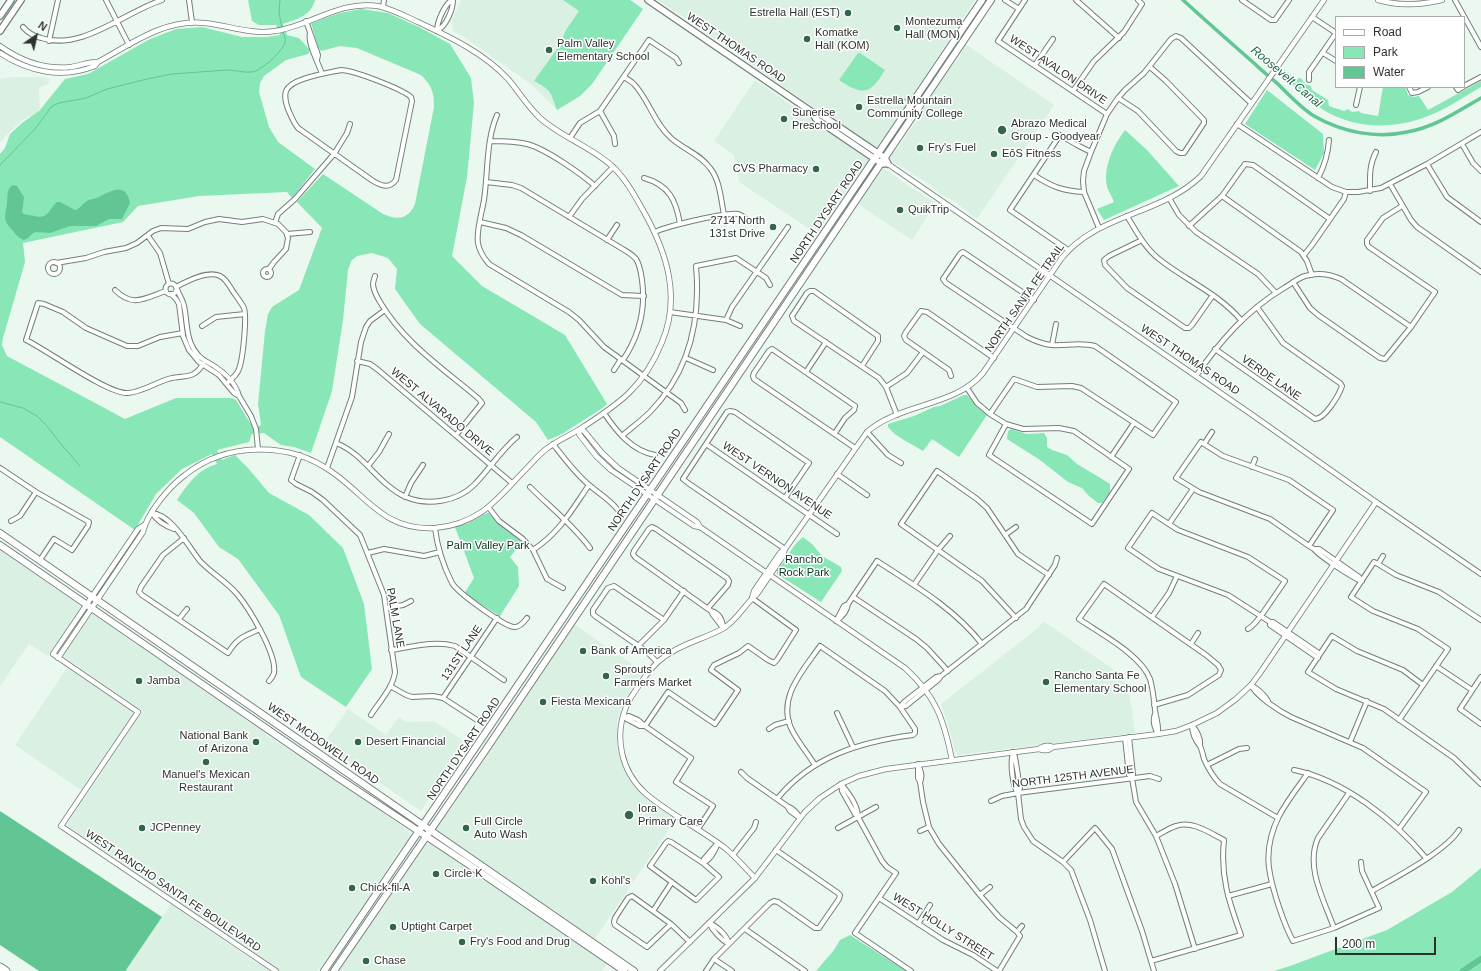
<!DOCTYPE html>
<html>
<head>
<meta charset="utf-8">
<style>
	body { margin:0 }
	#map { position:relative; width:1481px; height:971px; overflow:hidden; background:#eaf8f0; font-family:Helvetica,sans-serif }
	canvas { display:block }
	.legend { position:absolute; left:1335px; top:16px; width:130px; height:72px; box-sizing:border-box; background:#fff; border:1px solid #abadac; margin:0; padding:5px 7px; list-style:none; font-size:12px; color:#2d322f }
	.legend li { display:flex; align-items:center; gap:8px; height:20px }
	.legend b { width:20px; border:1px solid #abadac }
	.north { position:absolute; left:16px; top:16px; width:40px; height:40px; -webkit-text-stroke:3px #fff; paint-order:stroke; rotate:34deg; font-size:11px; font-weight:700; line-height:16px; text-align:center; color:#2d322f }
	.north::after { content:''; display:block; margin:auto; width:14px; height:18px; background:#2d322f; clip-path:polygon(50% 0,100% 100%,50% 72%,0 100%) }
	.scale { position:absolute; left:1335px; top:937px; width:101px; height:18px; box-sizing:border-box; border:2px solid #2d322f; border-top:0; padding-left:5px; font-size:12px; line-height:14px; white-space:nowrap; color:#2d322f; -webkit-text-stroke:3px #fff; paint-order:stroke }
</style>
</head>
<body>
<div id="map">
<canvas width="1481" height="971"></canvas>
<ul class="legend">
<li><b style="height:5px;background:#fff"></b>Road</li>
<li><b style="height:11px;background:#89e6b6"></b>Park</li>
<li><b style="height:11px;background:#61c694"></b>Water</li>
</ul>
<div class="north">N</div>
<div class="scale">200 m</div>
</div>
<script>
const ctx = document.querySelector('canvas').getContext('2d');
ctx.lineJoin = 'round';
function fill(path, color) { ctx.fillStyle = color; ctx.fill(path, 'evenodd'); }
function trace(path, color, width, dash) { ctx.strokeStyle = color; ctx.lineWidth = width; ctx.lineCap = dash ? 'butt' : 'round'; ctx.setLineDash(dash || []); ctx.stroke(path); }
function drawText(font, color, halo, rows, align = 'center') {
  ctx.font = font + ' Helvetica,sans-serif'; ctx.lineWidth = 3; ctx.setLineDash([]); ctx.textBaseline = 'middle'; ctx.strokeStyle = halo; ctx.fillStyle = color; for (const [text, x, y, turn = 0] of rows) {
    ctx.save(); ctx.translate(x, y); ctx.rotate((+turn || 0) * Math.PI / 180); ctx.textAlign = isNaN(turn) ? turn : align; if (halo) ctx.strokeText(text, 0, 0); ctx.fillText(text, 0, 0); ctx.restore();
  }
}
fill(new Path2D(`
	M461 0H630L643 9 592 84 580 96 557 110 532 85 467 39 453 31 452 20Z
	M658 0H975L880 145 877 147 874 148 759 70 740 55Z
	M965 44 1054 105 977 219 951 199 940 194 935 188 892 161 890 157 891 154 898 148 929 101 934 91 944 76 960 56Z
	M14 77H41L50 79 48 84 39 88 40 108 38 113 22 120 0 142V79Z
	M755 80 868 158V162L860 171 817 234 739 182 734 155 714 141Z
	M882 169 887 170 908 186 912 188 936 203 912 240 859 205 864 195Z
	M0 548 39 574 55 588 79 604 80 607 79 610 48 656 29 644 0 686Z
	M92 614H95L133 642 141 645 206 691 216 696 246 720 260 727 268 736 293 752 302 756 334 780 344 785 365 800 410 832 411 838 400 850 379 881 370 897 348 926 338 943 317 971H127L126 970 171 904 258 964 263 959 68 826V822L143 711 63 656 64 653Z
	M1043 621 1120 674 1129 691 1135 733 958 755 955 752 951 734 941 704 1038 628Z
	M574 624 643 672 628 693 620 711 617 723V746L624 770 634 786 653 804 676 819 594 940 554 910 541 903 438 833 436 829 442 818 451 809 461 794 468 780 475 773 485 759 515 711 522 704 539 676Z
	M67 668 132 712V715L81 790 15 745Z
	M348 709 386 735 399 717 406 722 434 721 467 743 421 811 323 744Z
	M427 843 434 844 552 925 554 929 594 954 607 964 602 971H338Z`), '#daf0e3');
fill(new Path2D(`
	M248 0H315C311 16 297 19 283 24L287 35 299 38 310 50 308 54 286 60 264 76 260 83 259 92 269 127 278 142 315 169 292 198 287 192 199 196 138 206 123 222 23 243 25 262 3 338 2 345 7 356 125 419 176 398H232L236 400 252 426H260L261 424 258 404 265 331 268 314 272 307 299 290 322 228 297 202 323 174 383 214C397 220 408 220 415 204L434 107C434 92 432 86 421 75L357 48 340 46 321 51 318 47 311 23 340 13 361 9 388 13 419 27 450 44 471 78 474 103 467 177 452 256 482 286 565 335 607 404 601 409 562 434 548 440 536 422 420 324 395 289 397 269 388 258 372 253 357 256 351 261 348 270 343 320 332 391 311 453 294 447 281 445 264 433 252 434 249 442 217 450 222 460 235 455 248 468 269 493 309 515 343 548 364 604 372 669 346 707 301 677 279 615 238 559 219 547 194 513 177 500C188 484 197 470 217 464L212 454 182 469 156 494 135 530 0 437V154L5 148 10 134 22 123 39 111 65 79 88 74 150 39 176 29 202 27 242 37H267L280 35 276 25H259L252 21Z
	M563 0H630L643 9 592 84 580 96 557 110C550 91 552 91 534 81L559 46 566 30 579 11Z
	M858 53H860L885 70C870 95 863 96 839 80Z
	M1285 70 1296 79 1301 78 1305 84 1311 86 1312 90 1328 100 1329 106 1344 111 1348 109 1352 112 1359 111 1361 113 1378 116 1383 87H1405L1408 95 1414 97 1419 96 1428 110 1481 81V87C1464 97 1446 109 1428 116 1394 130 1353 129 1322 109 1307 98 1294 86 1280 73Z
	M1267 90 1323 134 1324 153 1315 170 1245 124Z
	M1125 130 1147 150 1179 186 1104 220 1097 209 1114 202C1112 197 1109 192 1107 187 1103 167 1113 146 1125 130Z
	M964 395H967L977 407 987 415 959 457 932 439 923 451C911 443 898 439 888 427V424L914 416 934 407 940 406Z
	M1011 429 1027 434 1044 433 1047 438V447L1052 450 1067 455 1077 464 1107 482 1110 484V492L1102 503H1098L1089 496 1082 488 1068 482 1040 460 1007 439 1008 431Z
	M487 513H489L498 523 522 542 510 557 518 567 519 586 500 616 464 594 474 578 455 527 469 523Z
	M803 537 812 544 822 556 841 567 842 571 821 602 777 574V570C779 566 783 564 785 560 791 551 794 544 803 537Z
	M1481 868V971H1274L1290 966 1387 930 1452 892Z
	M850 935 906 971H816L834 950 840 940Z`), '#89e6b6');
fill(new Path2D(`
	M13 185 17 186 24 197 22 213C26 215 30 215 35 216 48 220 49 209 57 202H60L75 210C80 209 82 204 87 201 91 199 95 199 99 197 112 190 126 182 130 203L122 219H109L96 226H70L50 233 36 232 33 233 28 238 24 240C19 238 17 236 14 232 2 219 5 219 7 203 8 196 6 189 13 185Z
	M0 811 162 917 126 970 127 971H39L0 945Z`), '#61c694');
trace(new Path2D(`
	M280 0 279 13 282 28
	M900 97 908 101
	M0 165 35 129 52 106 59 103 86 98 107 89 147 79 172 74 227 70C235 70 244 73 252 72 261 71 282 52 285 43 286 39 284 35 283 31
	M0 402 23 408 37 416 47 426 60 443 80 466`), '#61c694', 1);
trace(new Path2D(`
	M1183 0C1207 22 1231 43 1255 64 1262 71 1270 77 1278 84 1289 95 1301 108 1314 116 1342 132 1376 139 1407 132 1435 127 1457 112 1481 98`), '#61c694', 3.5);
trace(new Path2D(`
	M1463 971 1481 959`), '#61c694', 6);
const minor = new Path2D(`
	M106 0 129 45
	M189 0 192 22
	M1005 0 1019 9
	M1025 0 998 41 1107 114
	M1076 0 1119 38
	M1242 0 1271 20H1275L1289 0
	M1455 0 1481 47
	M383 7 384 0
	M1312 17 1336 33
	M306 21 318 55 317 60
	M23 27C28 33 33 36 41 38 82 51 123 13 162 0
	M437 31C446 26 453 10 453 0
	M437 31C437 22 444 5 452 0
	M310 33C307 43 319 64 322 74
	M49 41 58 0
	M1323 53 1336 61
	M1035 65 1053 39
	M341 70C353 70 402 89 411 97L412 101 396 180C389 189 382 186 373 181L298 128C293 122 291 116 288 109 286 103 284 97 286 91 291 78 328 73 341 70Z
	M624 77C627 79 631 81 634 84 649 100 654 123 671 138 683 149 700 154 710 168 720 180 721 200 724 215
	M1309 80V72L1336 33
	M1464 86 1481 77
	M1409 87 1412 93 1418 92 1428 87
	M1456 87 1458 90 1463 87
	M1073 91 1094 61 1124 32 1142 4 1138 0
	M1118 98 1138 111 1176 151 1180 153H1184L1204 123V120L1166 81 1150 67
	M1356 105 1360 87
	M600 111 614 136 615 144
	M497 115C486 140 488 173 484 200 482 212 476 231 478 243 479 251 484 258 489 264L569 312 579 320 604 347 681 403 685 410
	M1237 124 1332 187 1346 192H1358L1381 188 1427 164 1481 132
	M570 138 580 123 600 111 649 40 676 58 679 63
	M490 141C502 141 515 141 527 144 546 149 580 173 595 186
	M1462 144 1473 163 1481 171
	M1427 164 1447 197 1481 222
	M1034 175C1052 187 1063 191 1084 192
	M644 178C669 185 676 200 680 224
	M1318 178C1325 165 1328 155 1329 140
	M486 182 512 185 521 188 621 248C626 251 632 254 636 259 640 265 641 273 642 280 646 309 639 336 623 360
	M1390 184 1411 220 1417 227 1481 272
	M1370 191C1370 177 1369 165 1376 152
	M1222 196 1301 252 1307 261 1312 275
	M1169 198 1179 215 1196 232 1258 274 1276 293
	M1127 216C1136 231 1145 248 1159 259 1185 280 1218 293 1241 320
	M569 217 582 199 613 167
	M480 222 506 228 521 235 622 295 644 296
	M275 223 278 214 295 199 334 154 347 133 350 124
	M1189 226 1222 196 1245 164 1253 165 1330 219
	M1099 228 1084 192 1083 181 1084 171 1091 152 1107 114 1118 98 1125 90 1144 73 1171 39 1176 36 1181 38 1251 103
	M655 232C667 226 726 212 738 214 742 215 745 218 748 221
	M287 234 310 232
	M148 236 160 253 169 284
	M607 240 617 225
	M1142 240 1109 256 1104 260 1105 265 1127 288 1185 328H1189L1192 325 1213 295
	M1068 250 1010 210 1060 135 1077 145 1091 152
	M1304 255 1312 245 1344 199 1346 192
	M48 268a6 6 0 1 1 12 0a6 6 0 1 1-12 0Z
	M56 263 86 258 104 252 126 248 137 243 153 231 161 228 188 229 205 222 219 219 242 222 263 219 278 224 286 232 288 238 286 249 274 262 269 269
	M263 273a4 4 0 1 1 8 0a4 4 0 1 1-8 0Z
	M375 276C374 279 373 283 373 285 374 292 377 297 380 302 404 343 444 369 479 399L482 403 456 435
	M1293 282 1310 308 1318 315 1380 358 1385 359 1411 327 1435 292 1369 247 1367 244V240L1383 218 1402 206
	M165.5 289a5.5 5.5 0 1 1 11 0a5.5 5.5 0 1 1-11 0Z
	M176 287C187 281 208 270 220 276 226 279 229 285 232 290 236 296 241 302 244 308 247 318 243 359 239 369 237 375 232 379 227 383
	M177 289C179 295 183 300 184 306 188 324 185 341 199 356 203 360 209 363 214 366 225 373 236 384 239 396
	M115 290C133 308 145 298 166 291
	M171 294 176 299 179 304 183 336 189 350 199 362 219 375 234 393 239 396 251 416 256 429 258 449
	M670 312 726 320 740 326
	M726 320 732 307 788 227
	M202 326 216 317 245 314
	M183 333 160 337 138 346H127L86 328 63 312 44 304 38 303 26 340C47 350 109 395 128 393 142 392 155 383 168 379 183 374 193 381 203 364
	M1052 345 1056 324
	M1215 349 1315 419C1325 419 1339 395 1342 386L1340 383 1283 343 1257 307
	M686 358 713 370
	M357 361 370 364 377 369 512 483
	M862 366 878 341V336L814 291H810L807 293 792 316 794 321 879 378 886 387 897 415
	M614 370 621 359
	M806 372 826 342
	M951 376 949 370 906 340 904 336 906 332 921 311 927 312 994 358
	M1196 376C1220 341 1247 310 1284 288 1291 284 1298 278 1305 276 1318 272 1330 274 1341 279L1411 327
	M886 387 907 373 923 352
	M967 388 977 403 990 414 1006 424 1023 429 1059 428 1074 431 1129 469 1092 524 989 455 1006 424
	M604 413C616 431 632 451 655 455
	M990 414 1014 379 1037 387 1072 386 1081 388 1153 435 1176 402 1095 346C1080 342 1066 346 1051 345 1043 344 1035 341 1027 337L946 283 943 279 960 254 963 252 1034 300
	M867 432 888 455 901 463
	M1212 432 1204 444 1201 442 1176 478 1199 492 1270 519 1309 546 1314 549H1319L1359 577 1362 581
	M835 433 845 418 854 410 855 406 775 351 772 349 769 351 754 373 753 376 754 379 855 448
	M622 436C631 428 641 421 650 412 690 371 701 321 696 266L736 258 766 278 770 285
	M336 443C357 451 369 469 385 483 392 489 398 494 406 497 427 506 457 502 474 485 489 470 500 451 517 437
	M553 444C564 458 575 473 588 484 598 493 609 499 617 509
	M706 444 837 534
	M1204 444 1223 456 1289 480 1333 510 1309 546
	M300 455 291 480 296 484 312 492 323 500 360 535 384 595 395 672C393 688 379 702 371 715
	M1111 457 1134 423
	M368 466 379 452 389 434
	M1252 467 1255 459
	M0 468 36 492 89 522 88 526 72 550 54 539 40 560
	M327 468 352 397 361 342 366 327 370 321 385 310
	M837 474 867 495
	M530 487C550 507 573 525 590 548
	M405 497 411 483 423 465
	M785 498 809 463 735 412 730 411 727 412 683 479 688 483 785 549
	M1376 502 1481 574
	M489 508 499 521 523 539 533 550 547 579 563 588
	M152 513C172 515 188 546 200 561 211 573 226 581 237 594 249 608 277 654 274 673 273 676 271 679 269 681
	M152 513C157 521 165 526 174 529
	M11 521 20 516 36 492
	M1169 524 1193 489
	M435 528C437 546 444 567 452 583 457 592 506 628 515 627 520 627 524 622 527 618
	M1005 535 1016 527
	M184 538 163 555 141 587 139 592 142 595 228 653C238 637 243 637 260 629
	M1314 549C1318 555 1354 579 1362 581
	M533 550C560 532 571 511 589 485
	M368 553 384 549 424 556 440 552
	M1383 556 1378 564 1374 562 1351 597 1373 611 1418 629 1448 649 1399 720
	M1378 564 1396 575 1439 592 1481 620
	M914 585 938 550 950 536
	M853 597 916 639 927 648 948 671
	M386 608 403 605 411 601
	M708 608 728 585 729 581 727 578 656 529 652 527 649 529 634 551 633 554 635 557 711 611C719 613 723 620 723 628
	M711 611 713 615 723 628
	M1152 617 1169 593 1177 576
	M1016 618 982 581 901 524 937 471 977 499 987 508 1018 554 1049 575
	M179 619 187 609
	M836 621 844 606 848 604 877 561C914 585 955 609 982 644
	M836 621C842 617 847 611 848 604
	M1270 622H1273L1320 654
	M1248 629C1255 625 1258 619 1263 613L1285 581 1248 557 1178 530 1152 513 1128 548 1159 569 1228 595 1270 622V625L1318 658
	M1191 644 1198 633
	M638 646 664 620 684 591
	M391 650C411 647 435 640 455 646L504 680
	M657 662 646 651 595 616 593 614V610L608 588 614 586 664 620
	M1436 666 1472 690
	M1481 677 1460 709 1481 724
	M1251 685C1256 696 1279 711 1291 717L1363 748 1426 792 1399 829
	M1251 685C1258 689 1264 694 1268 701
	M1423 685 1403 670 1357 651 1332 636 1308 672 1336 689 1384 709 1454 758 1481 784
	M390 686 406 695 412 697 433 696 443 698 477 720
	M443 698 497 618
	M1154 705 1188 695 1219 675 1221 670 1218 665 1206 655 1104 584 1079 619C1101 634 1141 655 1150 679 1153 689 1154 700 1155 710 1156 718 1159 725 1158 734
	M900 707 906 706 938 680 941 676 1026 609 1055 565 1057 558
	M900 707 904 702 936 677 941 676
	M837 713 853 747
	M1155 714C1152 721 1154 727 1158 734
	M623 717 629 716 638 720 645 726 691 758 676 782 713 806 698 829
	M623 717 640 726H645
	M1192 725C1192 734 1195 740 1200 746 1202 750 1203 755 1204 759 1208 768 1212 776 1220 784L1278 818
	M1192 725C1197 731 1201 738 1200 746
	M645 726 668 692 715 724 738 690 711 670 714 665 739 653 748 646 768 660 774 663 777 660 796 630 752 598
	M769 729 775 725 789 721
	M1129 737 1133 774 1132 778 1136 802 1156 836 1175 884 1195 949
	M1125 738 1129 775 1132 778
	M1350 742 1367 701
	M1013 752 1015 757 1020 788 1018 793 1021 819 1024 827 1033 841 1063 862 1071 870 1090 920 1105 971
	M1013 752C1010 762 1012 786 1018 793
	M918 764V778L920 782 923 802 929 827 939 844 980 895 999 917 1017 932
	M918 765C921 771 923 776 920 782
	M1207 765 1239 749 1247 748
	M1294 770C1344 780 1394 820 1426 858
	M741 772 747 778 787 806C794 809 797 812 800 818
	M1308 773C1298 787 1287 801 1279 816 1262 850 1268 874 1279 907 1283 919 1287 930 1293 941L1334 928 1379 908 1362 871 1361 862
	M841 784C848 792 858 806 858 817L882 861 887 867 896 873 855 933 911 971
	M841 784 842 791 855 814 858 817
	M777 799C812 756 860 742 913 735L915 733V729L900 707 885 691 820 646C803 671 775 699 793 732 799 743 808 754 815 765
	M991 801 1002 796 1018 793 1150 776 1159 779
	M787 806 790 811 800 818
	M838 828 876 807
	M920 831 929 827
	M668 841 671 842 703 863 719 877 696 900 650 866 666 843Z
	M733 855 754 828 756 822
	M1063 862 1095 828 1112 849 1142 931 1154 971
	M703 863C711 860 715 851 718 843
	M703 863 704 859 716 845
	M1372 891C1396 877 1445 852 1459 830
	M980 895 990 887
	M1228 896 1272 884
	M879 898 943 940 973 955 997 971
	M653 911 672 882
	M709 923C717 926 727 935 729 944
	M709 923C713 931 721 940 729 944
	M671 924 647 947 615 925 614 922 615 918 628 898 632 896 671 924 690 942
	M918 924 930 905
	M1334 928C1324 900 1305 867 1318 838L1349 793
	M745 929 805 971
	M714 959 732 971
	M1151 961 1241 935C1229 902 1220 876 1224 840 1210 833 1192 820 1176 826 1169 828 1162 833 1156 836
	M706 971 714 959 770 903 774 901 778 902 815 928H819L839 899 840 895 838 893 776 850
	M999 971 1020 936 1017 932 1022 926`);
const tertiary = new Path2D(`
	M1378 0C1399 6 1421 5 1442 0
	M0 46C21 61 44 70 71 67 80 66 89 61 98 62
	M0 53C29 72 62 79 95 66L98 62C131 44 164 19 204 23 228 25 250 35 275 31 311 26 339 0 378 6 392 9 405 16 418 22 450 37 484 53 508 79 519 92 528 107 540 118 561 137 590 146 612 166 626 179 635 196 644 212 667 253 681 297 662 342 644 387 619 404 580 429 570 435 559 440 549 447 541 452 535 460 528 467 498 497 482 524 435 528 384 531 368 497 332 472 289 441 226 442 185 475 169 487 147 513 143 532L58 658
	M580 429 584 431 602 453 618 468 697 522 700 527 905 668C936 696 944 720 952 760
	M580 429 579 434 596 456 611 470 694 526 700 527
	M144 525 138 529 53 654 138 712 61 826 276 971
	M752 598 754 591 780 553 785 549
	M1039 749C1044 745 1048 745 1053 747
	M755 878C745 868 736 857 725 848 700 829 668 813 645 793 621 771 614 737 626 707 629 699 635 691 640 684 647 673 654 664 664 657 682 643 705 639 724 628 738 619 745 604 757 594L783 556 785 549 867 432C900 403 955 407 983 373L1061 259C1096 214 1161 215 1201 176L1324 0
	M660 971 755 878 805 812 820 798 841 784 859 776 886 769 1039 749C1044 751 1049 751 1053 747L1158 734 1176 731 1192 725 1217 713 1236 699 1251 685 1260 673 1376 502 1251 414 888 164`);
const secondary = new Path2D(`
	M648 0 812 112 820 114 885 158 888 164
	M0 16 11 0
	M0 31 21 0
	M812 112 816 119 881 163 884 164`);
const primary = new Path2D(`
	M0 533 634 971
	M0 545 337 777 465 862 624 971
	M324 971 982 0
	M334 971 487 748 991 0`);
const motorway = new Path2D(`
	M0 967 6 971`);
trace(minor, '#737f78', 6);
trace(tertiary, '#737f78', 6);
trace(secondary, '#737f78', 8);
trace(primary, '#737f78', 8);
trace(motorway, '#737f78', 9);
trace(minor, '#fff', 4);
trace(tertiary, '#fff', 4.5);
trace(secondary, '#fff', 5.5);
trace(primary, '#fff', 6);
trace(motorway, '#fff', 7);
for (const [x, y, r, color] of [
	[848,13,4,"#31664c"],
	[897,28,4,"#31664c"],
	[807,39,4,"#31664c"],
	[549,50,4,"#31664c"],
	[859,107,4,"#31664c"],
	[784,119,4,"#31664c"],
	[1002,130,5,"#31664c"],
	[920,148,4,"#31664c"],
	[994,154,4,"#31664c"],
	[816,169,4,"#31664c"],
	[900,210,4,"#31664c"],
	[773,227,4,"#31664c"],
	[583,651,4,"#31664c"],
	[606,676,4,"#31664c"],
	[139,681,4,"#31664c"],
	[1046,682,4,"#31664c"],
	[543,702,4,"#31664c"],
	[256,742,4,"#31664c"],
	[358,742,4,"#31664c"],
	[206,762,4,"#31664c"],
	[629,815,5,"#31664c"],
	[142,828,4,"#31664c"],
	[466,828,4,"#31664c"],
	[436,874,4,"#31664c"],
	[593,881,4,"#31664c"],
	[352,888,4,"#31664c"],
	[393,927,4,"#31664c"],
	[462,942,4,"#31664c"],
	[366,961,4,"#31664c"]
]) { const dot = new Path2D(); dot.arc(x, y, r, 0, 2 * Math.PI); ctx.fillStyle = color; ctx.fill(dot); trace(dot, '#fff', 1.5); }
drawText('11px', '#2d322f', '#fff', [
	["Estrella Hall (EST)",840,13,"right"],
	["Montezuma",905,22],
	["Hall (MON)",905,35],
	["Komatke",815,33],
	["Hall (KOM)",815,46],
	["Palm Valley",557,44],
	["Elementary School",557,57],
	["Estrella Mountain",867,101],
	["Community College",867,114],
	["Sunerise",792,113],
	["Preschool",792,126],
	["Abrazo Medical",1011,124],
	["Group - Goodyear",1011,137],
	["Fry's Fuel",928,148],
	["EōS Fitness",1002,154],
	["CVS Pharmacy",808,169,"right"],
	["QuikTrip",908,210],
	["2714 North",765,221,"right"],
	["131st Drive",765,234,"right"],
	["Bank of America",591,651],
	["Sprouts",614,670],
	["Farmers Market",614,683],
	["Rancho Santa Fe",1054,676],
	["Elementary School",1054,689],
	["Jamba",147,681],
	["Fiesta Mexicana",551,702],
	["National Bank",248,736,"right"],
	["of Arizona",248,749,"right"],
	["Desert Financial",366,742],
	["Manuel's Mexican",206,775,"center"],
	["Restaurant",206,788,"center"],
	["Iora",638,809],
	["Primary Care",638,822],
	["Full Circle",474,822],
	["Auto Wash",474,835],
	["JCPenney",150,828],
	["Circle K",444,874],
	["Kohl's",601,881],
	["Chick-fil-A",360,888],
	["Uptight Carpet",401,927],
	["Fry's Food and Drug",470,942],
	["Chase",374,961]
], 'left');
drawText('11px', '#2d322f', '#fff', [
	["WEST THOMAS ROAD",736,48,34],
	["WEST AVALON DRIVE",1058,70,34],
	["NORTH DYSART ROAD",827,212,-56],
	["NORTH SANTA FE TRAIL",1025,298,-55],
	["WEST THOMAS ROAD",1190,360,34],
	["VERDE LANE",1271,378,35],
	["WEST ALVARADO DRIVE",442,412,40],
	["NORTH DYSART ROAD",645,480,-56],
	["WEST VERNON AVENUE",777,481,34],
	["PALM LANE",395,618,80],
	["131ST LANE",462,653,-56],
	["WEST MCDOWELL ROAD",323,744,35],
	["NORTH DYSART ROAD",464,749,-56],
	["NORTH 125TH AVENUE",1073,777,-7],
	["WEST RANCHO SANTA FE BOULEVARD",173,891,34],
	["WEST HOLLY STREET",943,927,32]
]);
drawText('11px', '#053320', '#fff', [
	["Palm Valley Park",488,546],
	["Rancho",804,560],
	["Rock Park",804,573]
]);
drawText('italic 12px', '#1c6645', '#fff', [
	["Roosevelt Canal",1286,77,40]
]);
</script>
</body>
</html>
